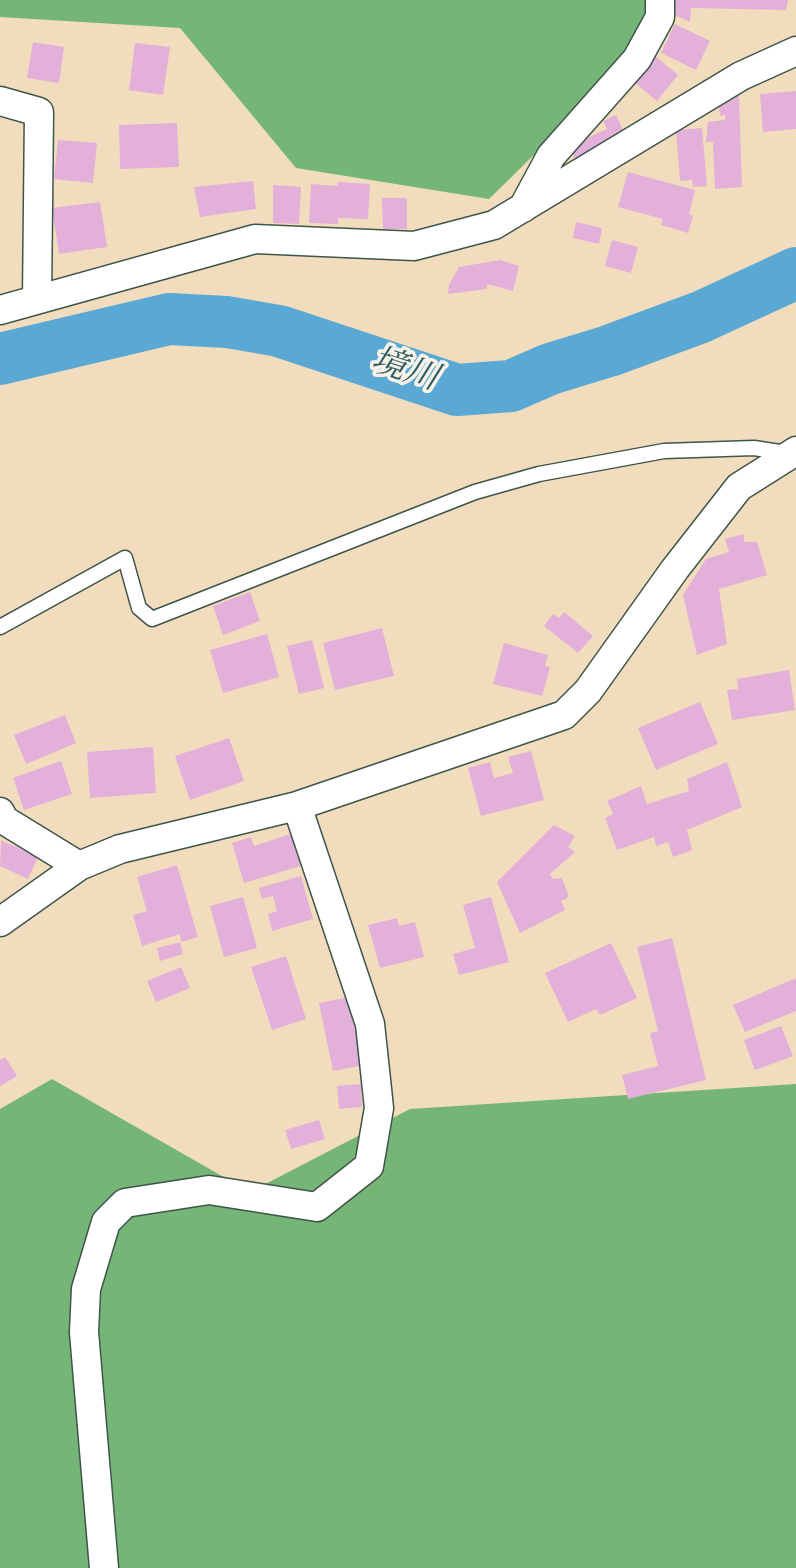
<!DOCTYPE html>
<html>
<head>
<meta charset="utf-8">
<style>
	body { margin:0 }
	canvas { display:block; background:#f1ddbd }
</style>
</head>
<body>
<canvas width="796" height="1568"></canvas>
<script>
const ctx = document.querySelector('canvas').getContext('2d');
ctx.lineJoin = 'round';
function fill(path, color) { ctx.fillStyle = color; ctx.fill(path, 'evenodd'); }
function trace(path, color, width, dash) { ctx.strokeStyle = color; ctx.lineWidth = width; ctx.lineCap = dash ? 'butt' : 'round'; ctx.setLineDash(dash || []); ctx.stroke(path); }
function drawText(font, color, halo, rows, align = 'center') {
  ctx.font = font + ' "IM FELL DW Pica","Noto Serif JP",serif'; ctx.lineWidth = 7; ctx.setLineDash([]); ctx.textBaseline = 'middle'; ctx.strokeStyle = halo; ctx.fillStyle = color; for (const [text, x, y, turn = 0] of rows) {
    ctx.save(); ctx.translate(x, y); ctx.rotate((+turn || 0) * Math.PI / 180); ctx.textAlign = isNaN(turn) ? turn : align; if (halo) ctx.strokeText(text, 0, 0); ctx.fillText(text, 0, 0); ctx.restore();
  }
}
fill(new Path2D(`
	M0 0H658L644 47 489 199 296 168 180 28 0 17Z
	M52 1079 250 1192 410 1109 796 1084V1568H0V1109Z`), '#75b678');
trace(new Path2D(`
	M0 359 169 319 227 322 279 331 457 390 511 386 550 369 609 351 701 317 796 273`), '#5aa8d4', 52);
fill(new Path2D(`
	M675 0H788L786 10 691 8 690 22 675 15Z
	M675 24 710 41 696 70 661 53Z
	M33 42 64 47 59 83 27 78Z
	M135 43 170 47 163 95 129 90Z
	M655 56 678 75 657 101 634 82Z
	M796 91V129L763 132 760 94Z
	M739 95 742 187 715 189 713 142H706L708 122 725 120V115L720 116 719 107Z
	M616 115 626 136 575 159 569 146 607 129 603 121Z
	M177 123 179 167 120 169 119 125Z
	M702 128 707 186 693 187 692 180 680 181 676 130Z
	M58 140 97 143 93 183 54 179Z
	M628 172 695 190 689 214 693 216 688 233 661 225 663 219 618 207Z
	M253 181 256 209 200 217 194 187Z
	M337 182 370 184 368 219 338 218V224L309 223 311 184 338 186Z
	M273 185 301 187 299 224 273 223Z
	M382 198H407V229H383Z
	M100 202 107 247 59 254 52 208Z
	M576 222 602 228 599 244 573 238Z
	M612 240 638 247 631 273 605 266Z
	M500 260 519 266 513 291 487 284V289L448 294 449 285 459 267Z
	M744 534V542H757L767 575 719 589 727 644 697 655 683 595 706 559 729 552 725 539Z
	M250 592 260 621 223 635 213 606Z
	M564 612 593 636 578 653 544 626 553 614 559 618Z
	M382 628 394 676 335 690 323 643Z
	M267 634 279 677 223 693 210 650Z
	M312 640 324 688 299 694 287 646Z
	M504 643 548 655 545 666 550 667 542 696 493 684Z
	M789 670 795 710 732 720 727 690 738 689 737 679Z
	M700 702 718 744 656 770 638 728Z
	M65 715 76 743 26 764 14 735Z
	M229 738 244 781 190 800 175 756Z
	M153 747 156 793 90 798 87 752Z
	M531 751 544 800 481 816 468 768 490 762 494 778 513 773 508 757Z
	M61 761 72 794 24 810 13 778Z
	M727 762 742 807 687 830 692 850 673 857 668 842 656 846 654 837 617 850 605 818 613 814 607 801 641 786 647 804 689 791 687 779Z
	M554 825 575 836 568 847 575 852 550 874 553 879 562 878 569 897 561 901 565 910 520 933 497 882Z
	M294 833 304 865 244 883 232 843 251 837 254 846Z
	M1 840 38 857 28 879 0 866Z
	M177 865 198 937 181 942 180 934 142 946 133 915 147 911 137 877Z
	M301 876 313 919 272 931 268 914 277 911 273 896 262 899 259 888Z
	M243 897 257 948 224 957 210 906Z
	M491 897 509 962 459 975 453 954 475 948 463 905Z
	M397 918 399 926 415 922 424 957 380 968 368 925Z
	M672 938 706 1080 628 1099 622 1075 658 1066 650 1033 658 1031 637 947Z
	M180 942 183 954 160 961 157 948Z
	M611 943 637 998 600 1015 596 1009 568 1022 545 973Z
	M286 956 306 1019 272 1030 251 967Z
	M181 967 190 988 156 1002 147 981Z
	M796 978V1011L745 1032 733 1005Z
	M350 997 364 1065 333 1071 319 1003Z
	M781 1026 793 1056 755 1070 744 1040Z
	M5 1057 17 1076 0 1086V1060Z
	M361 1084 362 1107 339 1109 337 1086Z
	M319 1120 325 1139 291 1149 285 1130Z`), '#e2b0d8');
const lane = new Path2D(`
	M0 627 125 558 139 608 152 619 475 492 539 474 664 451 754 448 786 453`);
const street = new Path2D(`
	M0 101 39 112 37 299
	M523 208 551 156 637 59 660 17V0
	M0 310 255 239 414 246 494 225 741 76 796 51
	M0 812 4 820 79 866
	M0 922 79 866 120 849 297 806 564 715 588 691 675 569 739 487 796 451
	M104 1568 84 1332 86 1289 106 1222 125 1203 209 1190 317 1207 369 1166 379 1108 370 1024 297 806`);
trace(lane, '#3e5549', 17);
trace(street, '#3e5549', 31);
trace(lane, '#fff', 14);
trace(street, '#fff', 28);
drawText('italic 34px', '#315d64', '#f7f3e8', [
	["境川",404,372,18]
]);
</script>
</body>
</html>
